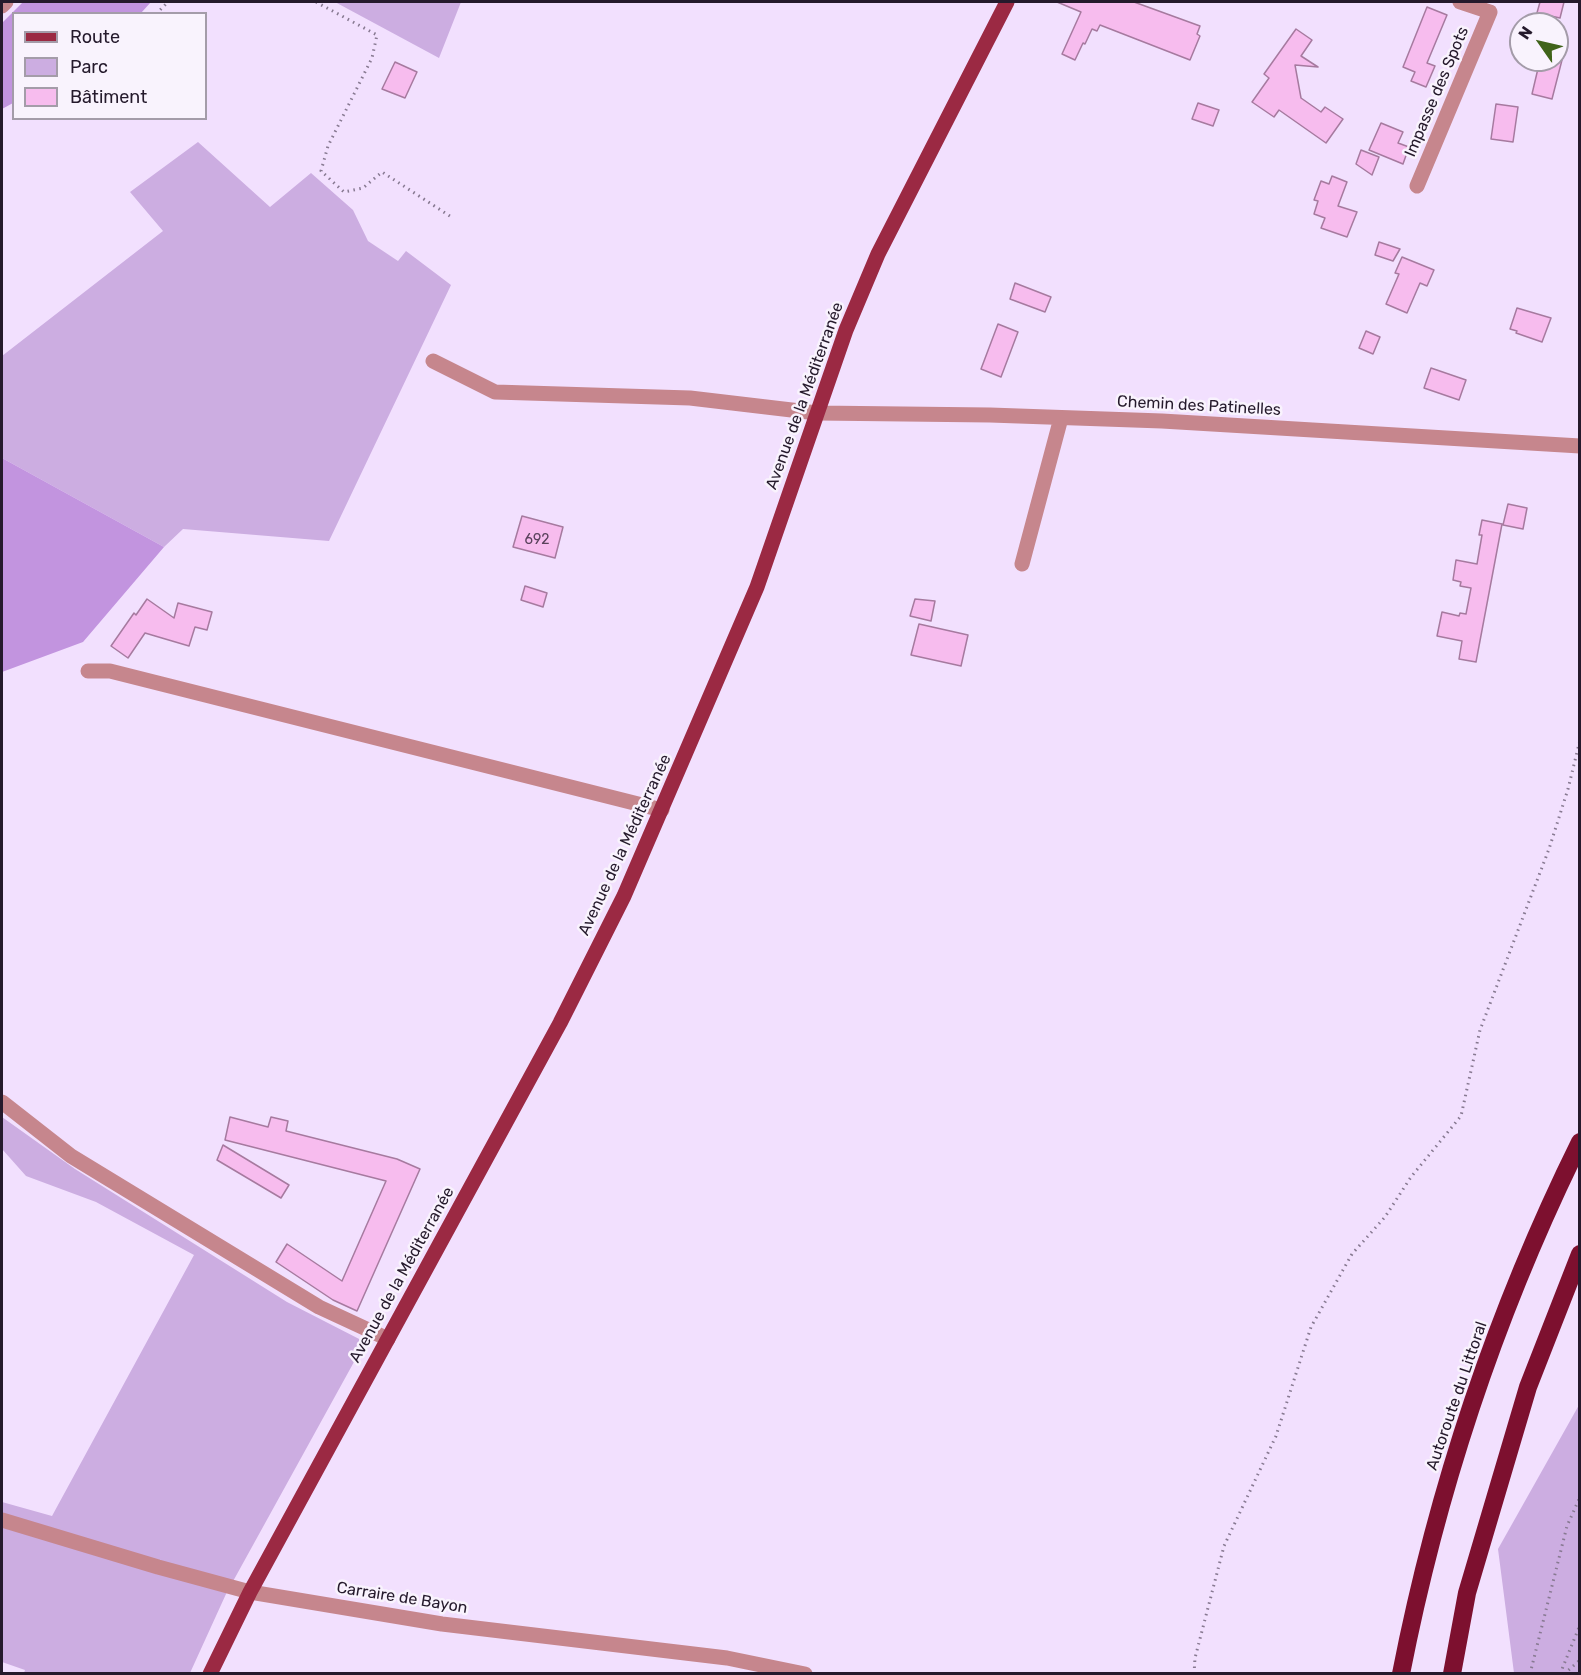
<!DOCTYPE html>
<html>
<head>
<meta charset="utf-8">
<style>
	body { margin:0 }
	#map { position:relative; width:1581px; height:1675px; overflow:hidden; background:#f2e0fe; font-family:Rubik,sans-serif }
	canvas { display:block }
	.frame { position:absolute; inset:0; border:3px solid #251a2c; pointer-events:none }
	.legend { position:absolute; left:12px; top:12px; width:195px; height:108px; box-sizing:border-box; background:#f9f3fd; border:2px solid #a49ca9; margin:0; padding:8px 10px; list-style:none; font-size:18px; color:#251a2c }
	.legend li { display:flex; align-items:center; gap:12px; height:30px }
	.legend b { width:30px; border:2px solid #a49ca9 }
	.north { position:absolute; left:1509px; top:12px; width:60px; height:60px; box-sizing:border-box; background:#f9f3fd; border:2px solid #a49ca9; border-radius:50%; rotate:304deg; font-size:16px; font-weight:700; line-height:24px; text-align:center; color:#251a2c }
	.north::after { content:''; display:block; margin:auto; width:21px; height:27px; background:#40631a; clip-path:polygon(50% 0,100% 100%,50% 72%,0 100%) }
</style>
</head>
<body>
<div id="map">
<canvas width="1581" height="1675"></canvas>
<div class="frame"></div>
<ul class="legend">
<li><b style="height:8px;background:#9b2943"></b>Route</li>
<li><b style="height:16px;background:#ccade1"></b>Parc</li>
<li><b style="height:16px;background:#f7bcee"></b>Bâtiment</li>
</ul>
<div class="north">N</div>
</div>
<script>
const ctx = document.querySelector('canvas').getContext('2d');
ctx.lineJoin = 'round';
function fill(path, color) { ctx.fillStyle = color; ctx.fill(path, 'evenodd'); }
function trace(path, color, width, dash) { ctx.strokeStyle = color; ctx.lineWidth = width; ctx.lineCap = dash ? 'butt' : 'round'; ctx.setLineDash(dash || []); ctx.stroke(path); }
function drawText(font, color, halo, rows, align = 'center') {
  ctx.font = font + ' Rubik,sans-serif'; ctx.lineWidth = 5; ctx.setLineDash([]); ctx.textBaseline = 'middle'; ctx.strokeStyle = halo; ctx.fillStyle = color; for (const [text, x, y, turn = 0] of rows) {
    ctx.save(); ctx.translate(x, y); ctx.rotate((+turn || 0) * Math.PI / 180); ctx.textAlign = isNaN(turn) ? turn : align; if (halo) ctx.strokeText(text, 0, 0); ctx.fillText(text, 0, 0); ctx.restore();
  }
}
fill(new Path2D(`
	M335 2H461L439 58Z
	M198 142 270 207 311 173 353 210 368 241 398 261 406 251 451 285 329 541 183 529 164 547 2 458V356L163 231 130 192Z
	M2 1117 75 1169 287 1302 365 1342 226 1594 190 1673H24L25 1670 2 1662V1502L52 1516 194 1255 96 1202 26 1176 2 1149Z
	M1579 1405V1673H1514L1498 1549Z`), '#ccade1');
fill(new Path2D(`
	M23 2H151L141 13 14 14 13 103 2 109V23Z
	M2 458 164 547 83 642 2 672Z`), '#c294df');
const building = new Path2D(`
	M1057 2H1134L1200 26 1197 34 1200 36 1190 60 1100 25 1097 31 1092 29 1085 44 1083 43 1075 60 1062 54 1081 12Z
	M1540 2H1564L1560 18 1551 16 1548 24 1535 20Z
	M1427 7 1447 15 1427 63 1435 66 1426 87 1411 81 1415 72 1403 67Z
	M1296 29 1312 40 1301 56 1318 67 1295 65 1301 98 1321 112 1325 107 1343 119 1326 143 1279 110 1274 117 1252 102 1269 78 1264 74Z
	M1540 60H1562L1552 99 1532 94Z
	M395 62 417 72 405 98 382 89Z
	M1198 103 1219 110 1213 126 1192 119Z
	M1496 104 1518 107 1513 142 1491 139Z
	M1381 123 1403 132 1398 143 1409 147 1403 164 1369 150Z
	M1361 150 1379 157 1372 175 1356 164Z
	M1332 176 1347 182 1338 206 1357 212 1347 237 1321 228 1325 218 1314 214 1318 201 1314 200 1321 181 1329 184Z
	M1379 242 1400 249 1393 261 1375 255Z
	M1402 257 1434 270 1427 286 1420 283 1407 313 1386 304 1399 274 1395 273Z
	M1015 283 1051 297 1045 312 1010 299Z
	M1517 308 1551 318 1542 342 1516 333 1517 331 1510 329Z
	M998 324 1018 332 1001 377 981 369Z
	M1366 331 1380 337 1373 354 1359 348Z
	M1431 368 1466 380 1459 400 1424 388Z
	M1508 504 1527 508 1523 529 1503 525Z
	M522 516 563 527 555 558 513 547Z
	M1482 520 1502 524 1476 662 1459 659 1462 641 1437 636 1442 612 1459 616 1460 613 1466 614 1471 588 1460 586 1461 582 1453 580 1456 560 1477 564 1482 535H1479Z
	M525 586 547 593 543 607 521 600Z
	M147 599 174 618 178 603 212 612 207 630 195 627 189 646 145 633 128 658 111 646 134 613 136 615Z
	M915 599 935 601 931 621 910 616Z
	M919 624 968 635 961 666 911 655Z
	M230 1117 268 1127 271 1117 288 1121 286 1131 397 1159 420 1169 357 1311 333 1300 276 1262 287 1244 342 1281 386 1181 225 1140Z
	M223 1145 289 1185 281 1198 217 1160Z`);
fill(building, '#f7bcee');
trace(building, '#a67a9f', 1.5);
trace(new Path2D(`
	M316 2 377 35 372 58 328 146 321 171 344 192 363 188 382 172 453 218
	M156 14 168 2
	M1194 1674 1195 1658 1224 1546 1276 1436 1311 1327 1352 1254 1385 1217 1411 1177 1461 1116 1480 1030 1549 849 1568 789 1580 740
	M1530 1674 1567 1526 1580 1497
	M1560 1674 1580 1625
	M1564 1674 1580 1660`), '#877991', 3, [1.5, 4.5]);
trace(new Path2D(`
	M2 6 6 2
	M1417 186 1490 12 1460 2
	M433 361 495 392 690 398 817 413 990 415 1162 421 1580 446
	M1022 564 1061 418
	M88 671H110L662 810
	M2 1102 71 1156 319 1307 388 1339
	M2 1520 158 1567 250 1592 442 1624 727 1658 805 1674`), '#c6868d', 15);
trace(new Path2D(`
	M210 1674 250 1592 560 1023 624 896 757 587 846 330 878 254 1007 2`), '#9b2943', 15);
trace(new Path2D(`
	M1401 1674C1437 1490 1497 1310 1580 1142
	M1452 1674 1467 1593 1528 1387 1580 1254`), '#7d102f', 18);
drawText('14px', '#5a425c', null, [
	["692",537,540]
]);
drawText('16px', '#251a2c', '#f9f3fd', [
	["Impasse des Spots",1437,92,-67],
	["Avenue de la Méditerranée",805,396,-70],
	["Chemin des Patinelles",1199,406,3],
	["Avenue de la Méditerranée",625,845,-65],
	["Avenue de la Méditerranée",402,1275,-61],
	["Autoroute du Littoral",1457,1396,-71],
	["Carraire de Bayon",402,1598,9]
]);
</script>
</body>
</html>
